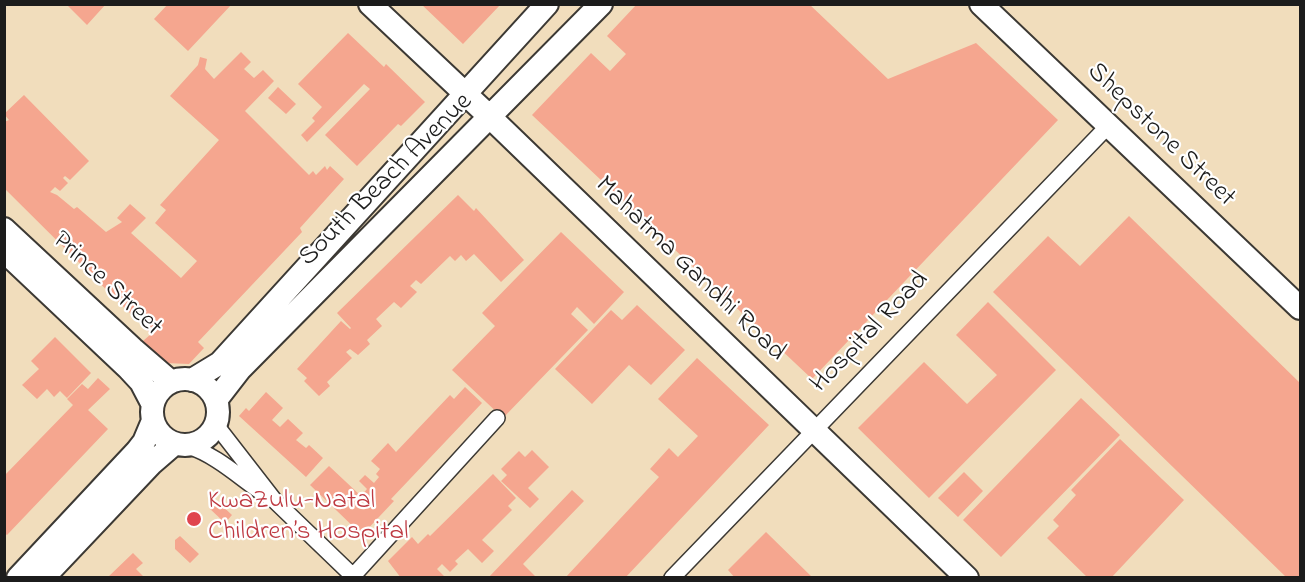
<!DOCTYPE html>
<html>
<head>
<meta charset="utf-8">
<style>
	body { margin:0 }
	#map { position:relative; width:1305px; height:582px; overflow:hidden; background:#f1ddbc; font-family:"Indie Flower",sans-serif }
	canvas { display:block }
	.frame { position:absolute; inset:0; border:6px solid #1c1c1c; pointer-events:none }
</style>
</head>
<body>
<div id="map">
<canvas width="1305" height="582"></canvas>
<div class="frame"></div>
</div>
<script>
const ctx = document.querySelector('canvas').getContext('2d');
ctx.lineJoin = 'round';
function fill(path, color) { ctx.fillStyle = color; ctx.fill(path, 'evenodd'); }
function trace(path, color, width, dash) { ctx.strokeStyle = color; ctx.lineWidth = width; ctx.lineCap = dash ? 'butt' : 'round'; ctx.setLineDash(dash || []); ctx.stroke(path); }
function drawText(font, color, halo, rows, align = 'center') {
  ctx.font = font + ' "Indie Flower",sans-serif'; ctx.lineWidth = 4.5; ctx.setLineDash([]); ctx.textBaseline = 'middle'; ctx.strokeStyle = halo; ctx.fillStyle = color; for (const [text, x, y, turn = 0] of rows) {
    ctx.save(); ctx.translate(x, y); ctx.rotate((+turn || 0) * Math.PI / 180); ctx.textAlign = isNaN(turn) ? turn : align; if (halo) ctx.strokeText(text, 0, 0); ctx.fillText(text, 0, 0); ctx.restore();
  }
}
fill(new Path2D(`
	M66 4H106L87 25Z
	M168 4H232L188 51 154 19Z
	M421 4H501L463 44Z
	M637 4H809L888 79 976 43 1058 120 812 379 532 115 591 53 610 71 626 54 607 36Z
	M348 33 384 67 386 64 425 102 401 126 398 124 357 166 325 135 370 89 364 84 307 142 301 135 315 121 312 118 322 107 298 84Z
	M241 52 251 62 244 69 254 78 263 70 274 81 245 111 309 175 313 171 316 175 325 166 327 170 330 166 344 179 300 228 302 232 198 342 204 348 189 364 165 363 143 341 151 334 4 188V122L9 120 4 114 24 95 89 161 70 180 65 176 63 178 68 183 60 191 55 187 50 192 57 195 74 209 77 207 106 232 122 222 117 218 130 204 146 218 131 233 181 278 197 261 155 223 166 210 160 205 219 140 170 96 198 65 200 57 207 59 205 69 214 79Z
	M278 87 296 104 286 114 268 98Z
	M458 195 474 211 476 208 524 260 501 282 474 254 466 261 461 255 455 261 450 256 421 284 416 280 410 286 417 292 401 308 394 302 376 319 382 326 367 340 370 344 358 355 350 349 346 352 352 358 327 382 330 386 319 396 304 381 307 378 297 369 341 321 350 329 351 328 337 313Z
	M1129 216 1300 383V578H1287L993 292 1048 236 1080 266Z
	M561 232 624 292 594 324 577 307 571 314 588 330 503 418 452 370 495 326 482 313Z
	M988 302 1056 370 929 498 858 428 924 362 967 404 997 375 956 335Z
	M637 305 685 350 651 385 629 365 592 404 555 369 611 310 622 320Z
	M55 337 91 373 67 398 60 391 54 397 47 389 37 399 22 385 39 369 31 361Z
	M697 358 769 425 625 578H565L659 477 650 469 669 448 678 457 698 436 658 399Z
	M98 378 110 389 88 410 108 429 7 535 4 533V476L73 405 67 399 82 384 88 389Z
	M465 387 482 403 391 499 394 501 362 535 310 485 329 466 361 496 367 489 359 481 365 475 374 483 379 477 376 474 380 469 371 461 388 443 396 452 450 395 454 399Z
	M266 392 283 408 272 420 280 427 288 419 303 433 296 440 306 448 309 445 323 458 306 477 239 416 246 408 249 411Z
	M1081 398 1120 435 1001 557 963 520Z
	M1120 439 1184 500 1111 578H1088L1047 538 1059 526 1053 520 1076 495 1071 490Z
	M532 450 549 467 528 488 539 499 530 508 501 481 507 475 501 469 519 451 525 457Z
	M964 472 983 491 958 517 938 498Z
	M493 474 516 498 508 506 512 510 482 540 494 551 482 563 468 549 455 561 458 564 450 572 442 564 437 569 446 578H401L388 561 412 537 418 544 428 534 430 536Z
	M572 490 584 501 523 564 537 578H488Z
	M216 500 232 515 225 523 209 508Z
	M766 532 813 578H735L728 570Z
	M180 536 199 554 190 563 175 549V540Z
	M133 553 143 563 136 569 145 578H107Z`), '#f5a68f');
const street = new Path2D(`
	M216 425 275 501 355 578
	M188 446C218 456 241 479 267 496
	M353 576 497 418
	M672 578 1108 126`);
const secondary = new Path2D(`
	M370 4 490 117 967 578
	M981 4 1300 308
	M4 229 133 349 170 381
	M4 251 128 368 141 382 152 403
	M152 412a33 33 0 1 1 66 0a33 33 0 1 1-66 0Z
	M192 380 220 363 547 4
	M216 400 240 369 601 4
	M18 578 137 451 144 442 152 423
	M43 578 151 464 173 445`);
trace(street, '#3c3934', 18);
trace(secondary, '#3c3934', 26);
trace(street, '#fff', 15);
trace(secondary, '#fff', 22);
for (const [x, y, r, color] of [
	[194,519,8,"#e0444e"]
]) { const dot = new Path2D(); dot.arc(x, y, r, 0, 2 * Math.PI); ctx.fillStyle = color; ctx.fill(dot); trace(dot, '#fff', 2); }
drawText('27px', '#1c1c1c', '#fff', [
	["Shepstone Street",1160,136,44],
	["South Beach Avenue",387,181,-45],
	["Mahatma Gandhi Road",689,270,44],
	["Prince Street",106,285,43],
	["Hospital Road",871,333,-46]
]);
drawText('27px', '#be3a42', '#fff', [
	["KwaZulu-Natal",208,503],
	["Children’s Hospital",208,534]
], 'left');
</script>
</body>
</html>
